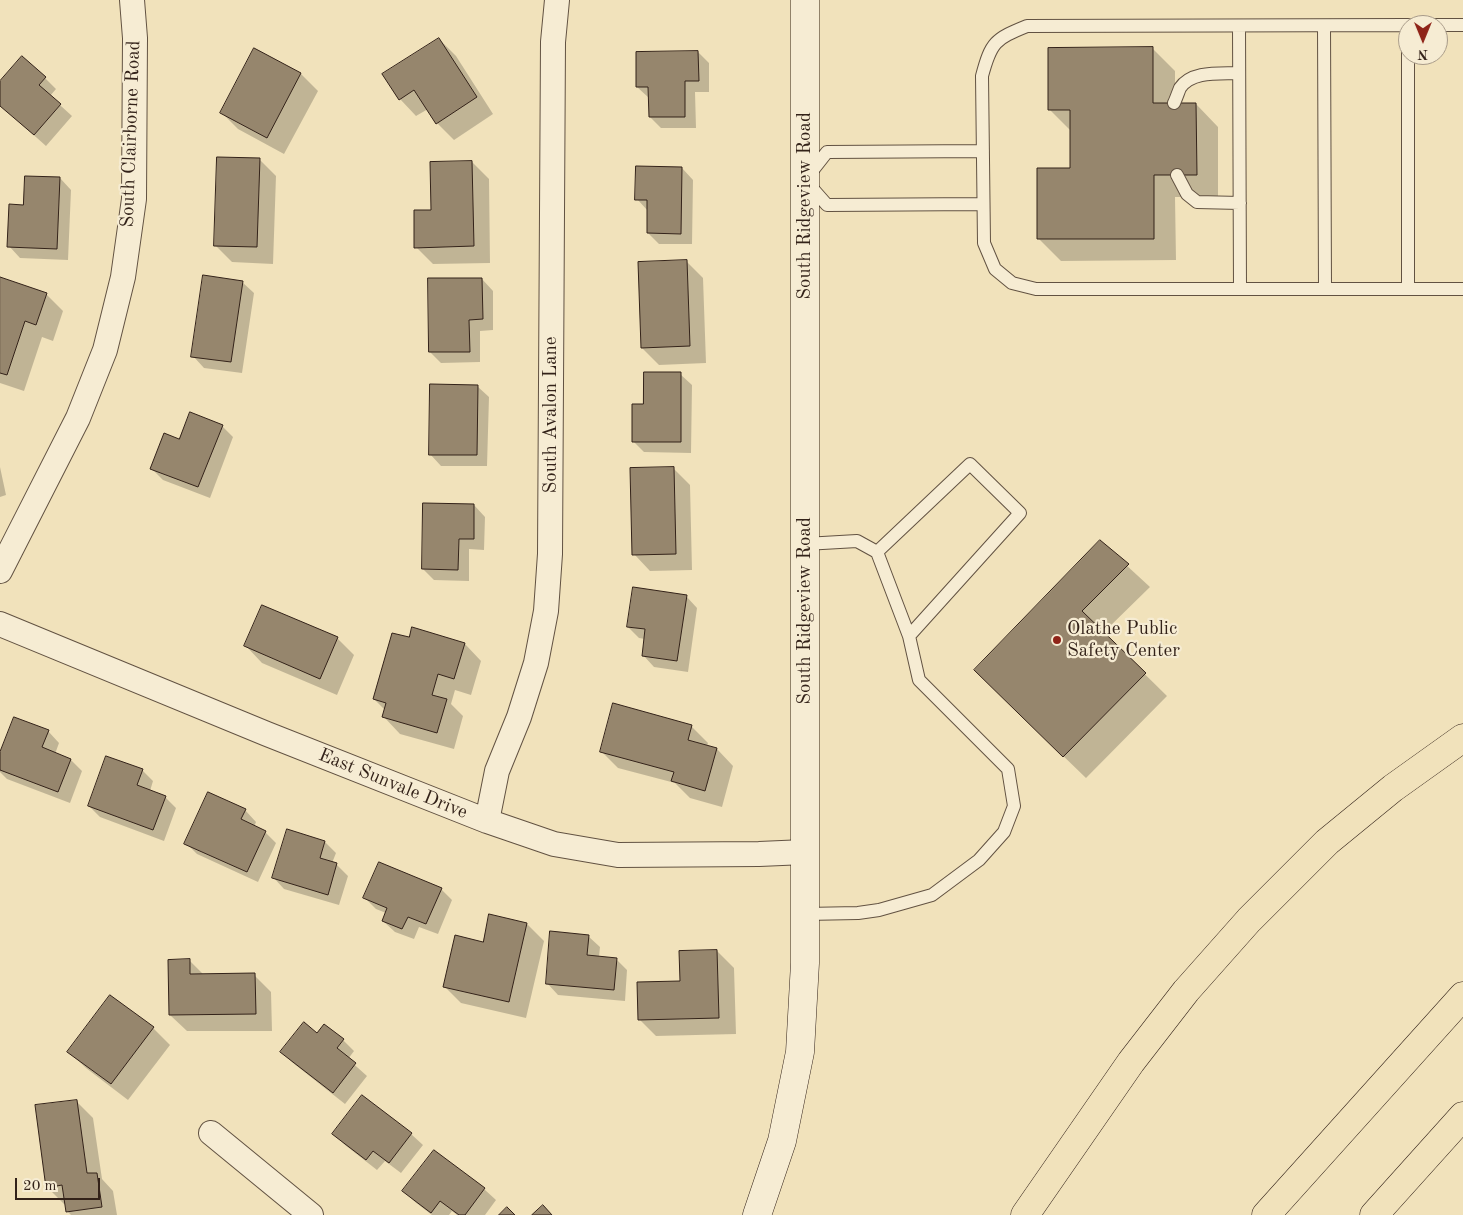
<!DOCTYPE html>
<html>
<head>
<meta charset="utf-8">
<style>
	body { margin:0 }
	#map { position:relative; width:1463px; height:1215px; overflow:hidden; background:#f1e2bb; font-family:"Old Standard TT",serif }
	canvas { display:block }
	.north { position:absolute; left:1398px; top:15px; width:50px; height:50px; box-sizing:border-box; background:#f6ecd3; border:1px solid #a89b89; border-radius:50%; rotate:180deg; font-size:14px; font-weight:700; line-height:20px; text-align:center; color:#332219 }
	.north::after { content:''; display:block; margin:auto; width:18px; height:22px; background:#8f2418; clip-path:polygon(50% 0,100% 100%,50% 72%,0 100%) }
	.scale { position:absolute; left:15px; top:1178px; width:85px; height:22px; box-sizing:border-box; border:2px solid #332219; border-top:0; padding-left:6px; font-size:15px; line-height:18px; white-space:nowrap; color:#332219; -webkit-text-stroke:4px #f6ecd3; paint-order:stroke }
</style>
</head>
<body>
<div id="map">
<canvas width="1463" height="1215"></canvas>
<div class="north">N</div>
<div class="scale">20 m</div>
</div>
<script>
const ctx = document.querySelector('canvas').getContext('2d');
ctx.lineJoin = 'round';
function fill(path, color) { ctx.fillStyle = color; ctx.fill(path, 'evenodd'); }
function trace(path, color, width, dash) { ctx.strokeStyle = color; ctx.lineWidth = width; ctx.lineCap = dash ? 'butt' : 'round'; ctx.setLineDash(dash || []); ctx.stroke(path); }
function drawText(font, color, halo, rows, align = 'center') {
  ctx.font = font + ' "Old Standard TT",serif'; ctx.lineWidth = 4.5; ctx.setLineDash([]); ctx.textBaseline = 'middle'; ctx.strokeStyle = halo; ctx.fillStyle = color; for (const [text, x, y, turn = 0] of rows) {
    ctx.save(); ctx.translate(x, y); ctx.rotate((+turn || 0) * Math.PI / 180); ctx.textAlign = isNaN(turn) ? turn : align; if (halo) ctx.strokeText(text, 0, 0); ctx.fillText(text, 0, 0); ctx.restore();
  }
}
fill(new Path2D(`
	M439 39 456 56 493 114 454 140 437 123 428 109 416 116 400 99Z
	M1153 49 1175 71V104H1196L1218 127V197H1175L1176 260 1061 261 1039 239 1072 169 1071 131 1050 110Z
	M255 50 301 74 318 91 284 154 238 129 221 112Z
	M698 52 709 63V92H695L696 128H661L650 117 649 98 637 87Z
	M45 78 56 89 50 96 72 116 46 146 0 105V83Z
	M259 159 276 176 273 264 232 262 215 245Z
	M472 162 489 179 490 263 433 264 416 247 432 211Z
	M682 168 693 180 692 244H659L648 233V211L637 199Z
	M60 178 71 190 68 260 20 258 9 246 24 206Z
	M686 261 703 278 706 363 659 365 642 348Z
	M0 278 46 294 63 311 53 341 42 337 24 391 0 383Z
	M482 279 493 291V330L480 331V362L441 363 430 352Z
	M242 282 254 293 242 373 204 368 193 356Z
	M680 374 692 385 691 453 644 452 633 441 645 405Z
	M477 386 489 397 487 466H441L430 454Z
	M222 426 233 437 210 498 163 480 151 468 180 441Z
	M0 467 6 495 0 497Z
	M673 468 690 485 692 570 650 571 634 554Z
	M474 505 485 517 484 550 469 549V581L434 580 423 569Z
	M1100 541 1150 587 1103 633 1167 696 1086 778 997 692Z
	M686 596 697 608 688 672 654 667 643 655 645 639 639 638 628 627Z
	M337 638 354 655 337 695 262 663 246 646Z
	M410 639 465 644 481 661 471 695 455 690 451 704 463 716 454 749 400 734 384 717 385 710 374 699Z
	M691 726 708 743 707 746 717 749 733 766 722 807 690 798 675 783 618 768 601 751Z
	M48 731 59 743 55 754 71 760 82 771 70 803 7 779 0 772V756Z
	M142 770 153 781 150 791 165 797 176 808 164 841 100 817 89 806Z
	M245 810 256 822 254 827 265 832 276 843 258 882 197 854 186 843Z
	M325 842 336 853 332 863 337 865 348 876 339 905 284 889 273 877Z
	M441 889 452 900 438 934 419 927 414 939 395 932 383 921 386 913 376 909 365 898Z
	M490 915 527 924 544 941 526 1018 461 1003 444 986 484 943Z
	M588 936 600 947 599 957 616 959 627 970 625 1001 558 995 547 983Z
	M717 951 734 968 736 1034 656 1036 639 1019Z
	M189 960 204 975H254L271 992 272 1031H187L170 1015Z
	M153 1028 170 1045 128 1100 86 1068 69 1052Z
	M318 1034 343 1040 354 1051 348 1059 367 1076 345 1104 293 1063 282 1052Z
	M362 1097 411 1134 423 1145 401 1173 385 1161 377 1170 345 1145 334 1134Z
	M76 1101 93 1118 102 1179 113 1191 117 1215H71L67 1211 66 1204H64L47 1187Z
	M434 1152 484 1189 496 1200 485 1215H457L452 1211 449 1215H432L415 1202 404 1191Z`), '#0003');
const building = new Path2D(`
	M439 38 477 97 436 124 414 90 399 100 382 74Z
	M1153 47V103H1196L1197 175H1154V239H1037V168H1070V110H1048V48Z
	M254 48 301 73 267 138 220 113Z
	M698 51 699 81H685V117H649L648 87H636V52Z
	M22 56 46 77 39 85 61 104 34 135 0 106V81Z
	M217 157 260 158 257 247 214 246Z
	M472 161 474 246 414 248V210H431L430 162Z
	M636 166 682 167 681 234 647 233V200H635Z
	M25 176 60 177 57 249 7 247 9 204 23 205Z
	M687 260 690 346 641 348 638 262Z
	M203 275 243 281 231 362 191 357Z
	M0 277 47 293 36 325 25 321 7 375 0 373Z
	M428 278H482L483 319 469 320 470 352H429Z
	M644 372H681V442H632V404H643Z
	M430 384 478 385 477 455H429Z
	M190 412 223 425 198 487 150 469 164 433 179 439Z
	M674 467 676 554 632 555 630 468Z
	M423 503 474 504V539H459L458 570 422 569Z
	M1100 540 1129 564 1082 611 1146 673 1063 757 974 670Z
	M633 587 687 595 677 661 642 656 645 629 627 627Z
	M262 605 338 637 320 679 244 646Z
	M412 627 465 643 454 679 438 674 432 695 447 699 437 733 382 717 386 703 373 699 392 633 409 637Z
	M613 703 692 725 688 740 717 748 705 791 671 781 674 772 600 752Z
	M14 717 49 730 42 747 71 759 58 792 0 770V752Z
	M106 756 143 769 137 785 166 796 153 830 88 806Z
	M208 792 246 809 241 819 266 831 247 872 184 844Z
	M287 829 325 841 320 858 337 863 328 895 272 878Z
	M379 862 442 888 426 924 408 917 402 929 382 921 387 908 363 898Z
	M489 914 527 923 509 1002 443 987 455 935 483 942Z
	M550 931 589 935 587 955 617 958 614 990 546 984Z
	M717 950 719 1018 638 1020 637 982 680 981 679 951Z
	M190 959V974L255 973 256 1014 169 1015 168 960Z
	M110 995 154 1027 111 1084 67 1052Z
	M304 1022 317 1033 324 1024 344 1039 337 1048 356 1063 333 1093 280 1052Z
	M362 1095 412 1133 389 1163 373 1151 366 1160 332 1134Z
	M77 1100 87 1173H97L102 1207 66 1212 62 1185 46 1188 35 1105Z
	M434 1150 485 1188 465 1215H459L440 1201 431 1213 402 1191Z
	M543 1205 552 1215H532Z
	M507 1207 515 1215H499Z`);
fill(building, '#96866d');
trace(building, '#332219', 1);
const service = new Path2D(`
	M1408 25 1027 26C995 39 991 42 982 76L984 243 995 269 1012 283 1036 289H1463
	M1408 25V289
	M1414 25H1463
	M1239 26 1240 289
	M1324 26 1325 289
	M1174 103C1176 99 1178 93 1180 88 1192 70 1221 74 1239 73
	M983 151 827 152 805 180 827 205 983 204
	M1177 175 1187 194 1197 202 1240 203
	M805 544 857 541 877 552 970 464 1020 513 909 636 877 552
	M805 914 858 913 879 910 932 895 979 860 1004 832 1014 806 1008 769 919 680 909 636`);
const minor = new Path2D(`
	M0 571 78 418 105 350 123 277 134 199 135 38 132 0
	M0 624 267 734 487 821 554 844 618 855 759 854 805 852
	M487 821 497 771 519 717 536 663 546 611 550 554 553 42 557 0
	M211 1133 311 1215`);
const secondary = new Path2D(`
	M757 1215 782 1141 800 1052 805 963V0`);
const motorway = new Path2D(`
	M1025 1215 1131 1062 1186 991 1249 920 1327 842 1393 788 1463 738
	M1266 1215 1463 996
	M1374 1215 1463 1116`);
trace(service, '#625242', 14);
trace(minor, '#625242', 26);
trace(secondary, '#332219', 29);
trace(motorway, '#332219', 29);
trace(service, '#f6ecd3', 12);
trace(minor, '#f6ecd3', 24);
trace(secondary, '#f6ecd3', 28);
trace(motorway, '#f1e2bb', 28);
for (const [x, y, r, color] of [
	[1057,640,5,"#8f2418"]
]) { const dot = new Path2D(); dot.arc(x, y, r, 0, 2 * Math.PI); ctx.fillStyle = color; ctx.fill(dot); trace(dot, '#f6ecd3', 2); }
drawText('19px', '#332219', '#f6ecd3', [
	["South Clairborne Road",131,134,-88],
	["South Ridgeview Road",805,206,-90],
	["South Avalon Lane",551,415,-90],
	["South Ridgeview Road",805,611,-90],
	["East Sunvale Drive",393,784,22]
]);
drawText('19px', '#332219', '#f6ecd3', [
	["Olathe Public",1067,629],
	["Safety Center",1067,651]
], 'left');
</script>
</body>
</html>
